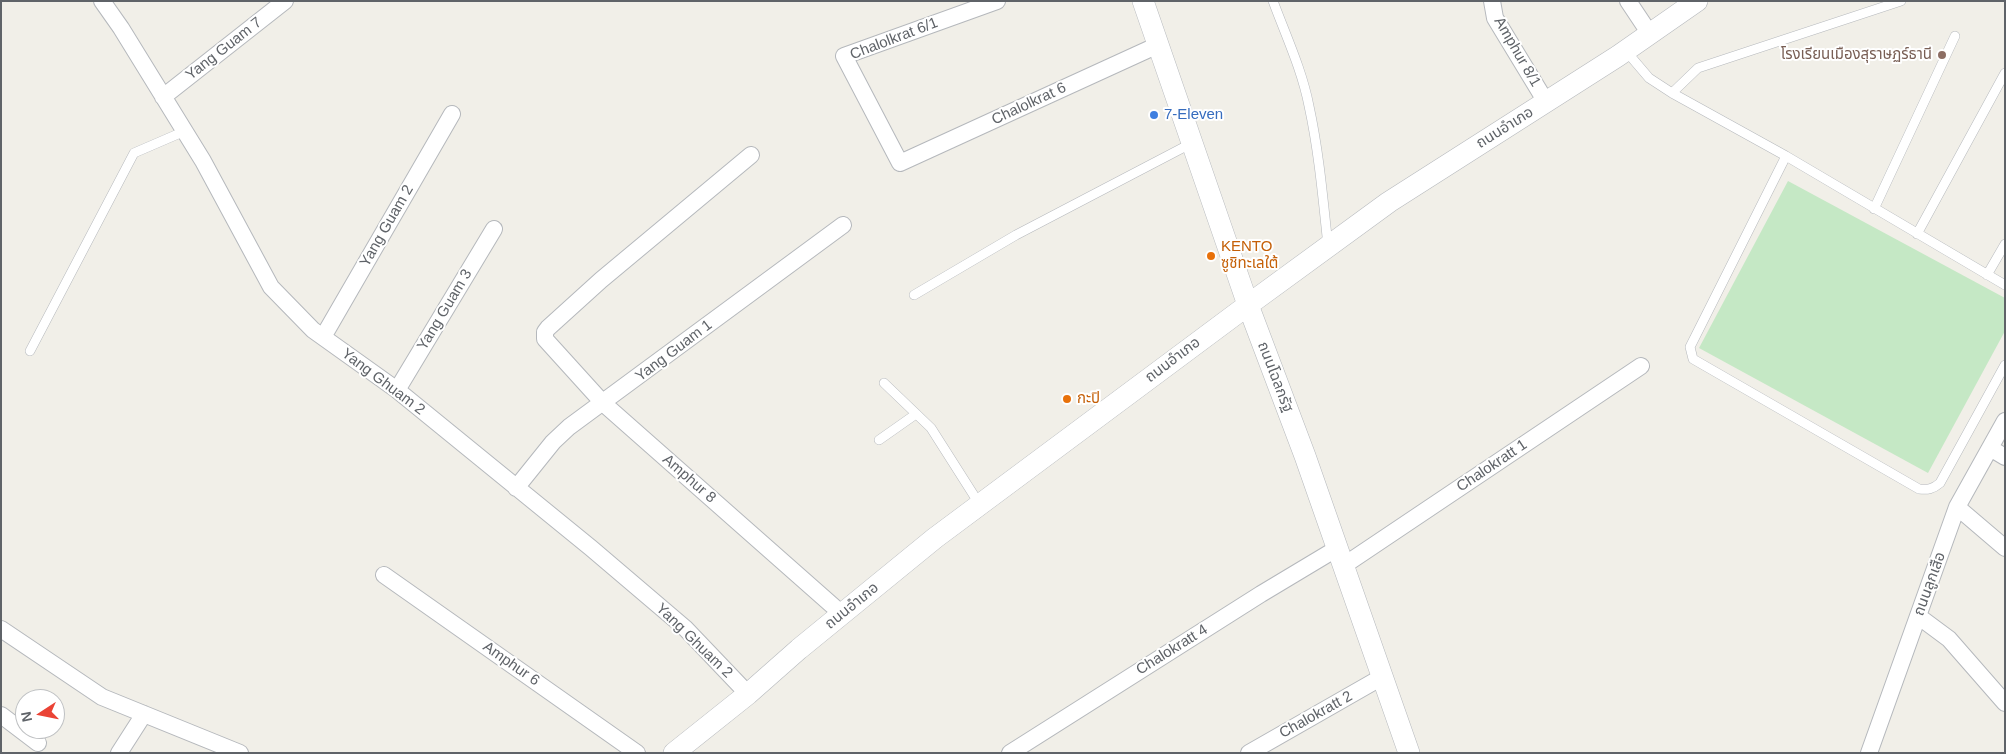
<!DOCTYPE html>
<html>
<head>
<meta charset="utf-8">
<style>
	body { margin:0 }
	#map { position:relative; width:2006px; height:754px; overflow:hidden; background:#f1efe8; font-family:Helvetica,sans-serif }
	canvas { display:block }
	.frame { position:absolute; inset:0; border:2px solid #5f6368; pointer-events:none }
	.north { position:absolute; left:15px; top:689px; width:50px; height:50px; box-sizing:border-box; background:#fff; border:1px solid #bfc1c3; border-radius:50%; rotate:259deg; font-size:14px; font-weight:700; line-height:20px; text-align:center; color:#5f6368 }
	.north::after { content:''; display:block; margin:auto; width:18px; height:22px; background:#ea4335; clip-path:polygon(50% 0,100% 100%,50% 72%,0 100%) }
</style>
</head>
<body>
<div id="map">
<canvas width="2006" height="754"></canvas>
<div class="frame"></div>
<div class="north">N</div>
</div>
<script>
const ctx = document.querySelector('canvas').getContext('2d');
ctx.lineJoin = 'round';
function fill(path, color) { ctx.fillStyle = color; ctx.fill(path, 'evenodd'); }
function trace(path, color, width, dash) { ctx.strokeStyle = color; ctx.lineWidth = width; ctx.lineCap = dash ? 'butt' : 'round'; ctx.setLineDash(dash || []); ctx.stroke(path); }
function drawText(font, color, halo, rows, align = 'center') {
  ctx.font = font + ' Helvetica,"Noto Sans Thai",sans-serif'; ctx.lineWidth = 4; ctx.setLineDash([]); ctx.textBaseline = 'middle'; ctx.strokeStyle = halo; ctx.fillStyle = color; for (const [text, x, y, turn = 0] of rows) {
    ctx.save(); ctx.translate(x, y); ctx.rotate((+turn || 0) * Math.PI / 180); ctx.textAlign = isNaN(turn) ? turn : align; if (halo) ctx.strokeText(text, 0, 0); ctx.fillText(text, 0, 0); ctx.restore();
  }
}
fill(new Path2D(`
	M1788 181 2005 298V331L1928 473 1699 348Z`), '#c5e8c5');
const service = new Path2D(`
	M1273 1C1286 36 1302 70 1309 106 1319 152 1323 199 1328 246
	M1626 51 1649 78 1672 93 1786 156 2005 285
	M1672 93 1698 68 1901 1
	M1786 156 1690 347 1693 359 1919 489C1928 490 1933 489 1940 483L2005 365
	M1874 209 1955 36
	M1917 234 2005 73
	M1987 275 2005 244
	M914 295 1016 235 1192 143
	M30 351 134 153 185 131
	M884 383 931 428 980 505
	M879 440 916 414`);
const minor = new Path2D(`
	M102 1 121 28 203 161 271 287 313 330 397 390 591 548 685 628 748 694
	M997 1 844 56 900 163 1158 45
	M1492 1 1495 18 1546 102
	M1628 1 1650 34
	M163 97 285 1
	M751 155 601 280 548 328 545 332V339L603 403 842 614
	M323 337 452 114
	M397 390 494 229
	M1990 448 2005 457
	M516 488 553 442 569 427 843 225
	M1957 507 2005 548
	M1343 566 1641 366
	M384 575 637 753
	M1918 616 1949 639 2005 703
	M1 629 102 697 240 753
	M1 715 38 743
	M119 753 144 714
	M1010 753 1261 594 1336 549
	M1249 753 1382 677
	M1869 753 1957 507 2005 421`);
const tertiary = new Path2D(`
	M1143 1 1248 305 1305 456 1409 753
	M674 753 748 694 799 649 935 538 1248 305 1389 202 1618 56 1697 1`);
trace(service, '#b5b8bc', 10);
trace(minor, '#b5b8bc', 18);
trace(tertiary, '#b5b8bc', 22);
trace(service, '#fff', 9);
trace(minor, '#fff', 16);
trace(tertiary, '#fff', 21);
for (const [x, y, r, color] of [
	[1942,55,5,"#8d6e63"],
	[1154,115,5,"#3f7fe0"],
	[1211,256,5,"#e8710a"],
	[1067,399,5,"#e8710a"]
]) { const dot = new Path2D(); dot.arc(x, y, r, 0, 2 * Math.PI); ctx.fillStyle = color; ctx.fill(dot); trace(dot, '#fff', 2); }
drawText('15px', '#5f6368', '#fff', [
	["Chalolkrat 6/1",894,39,-21],
	["Yang Guam 7",224,49,-38],
	["Amphur 8/1",1517,52,60],
	["Chalolkrat 6",1029,104,-25],
	["ถนนอำเภอ",1505,128,-32],
	["Yang Guam 2",387,226,-60],
	["Yang Guam 3",445,310,-59],
	["Yang Guam 1",674,351,-37],
	["ถนนอำเภอ",1173,360,-37],
	["ถนนโฉลกรัฐ",1275,377,69],
	["Yang Ghuam 2",383,382,37],
	["Chalokratt 1",1492,466,-34],
	["Amphur 8",689,479,41],
	["ถนนลูกเสือ",1930,584,-70],
	["ถนนอำเภอ",852,606,-39],
	["Yang Ghuam 2",694,641,44],
	["Chalokratt 4",1172,650,-32],
	["Amphur 6",511,664,35],
	["Chalokratt 2",1316,715,-29]
]);
drawText('15px', '#785e54', '#fff', [
	["โรงเรียนเมืองสุราษฏร์ธานี",1932,55]
], 'right');
drawText('15px', '#366cbe', '#fff', [
	["7-Eleven",1164,115]
], 'left');
drawText('15px', '#c56008', '#fff', [
	["KENTO",1221,247],
	["ซูชิทะเลใต้",1221,264],
	["กะปิ",1077,399]
], 'left');
</script>
</body>
</html>
